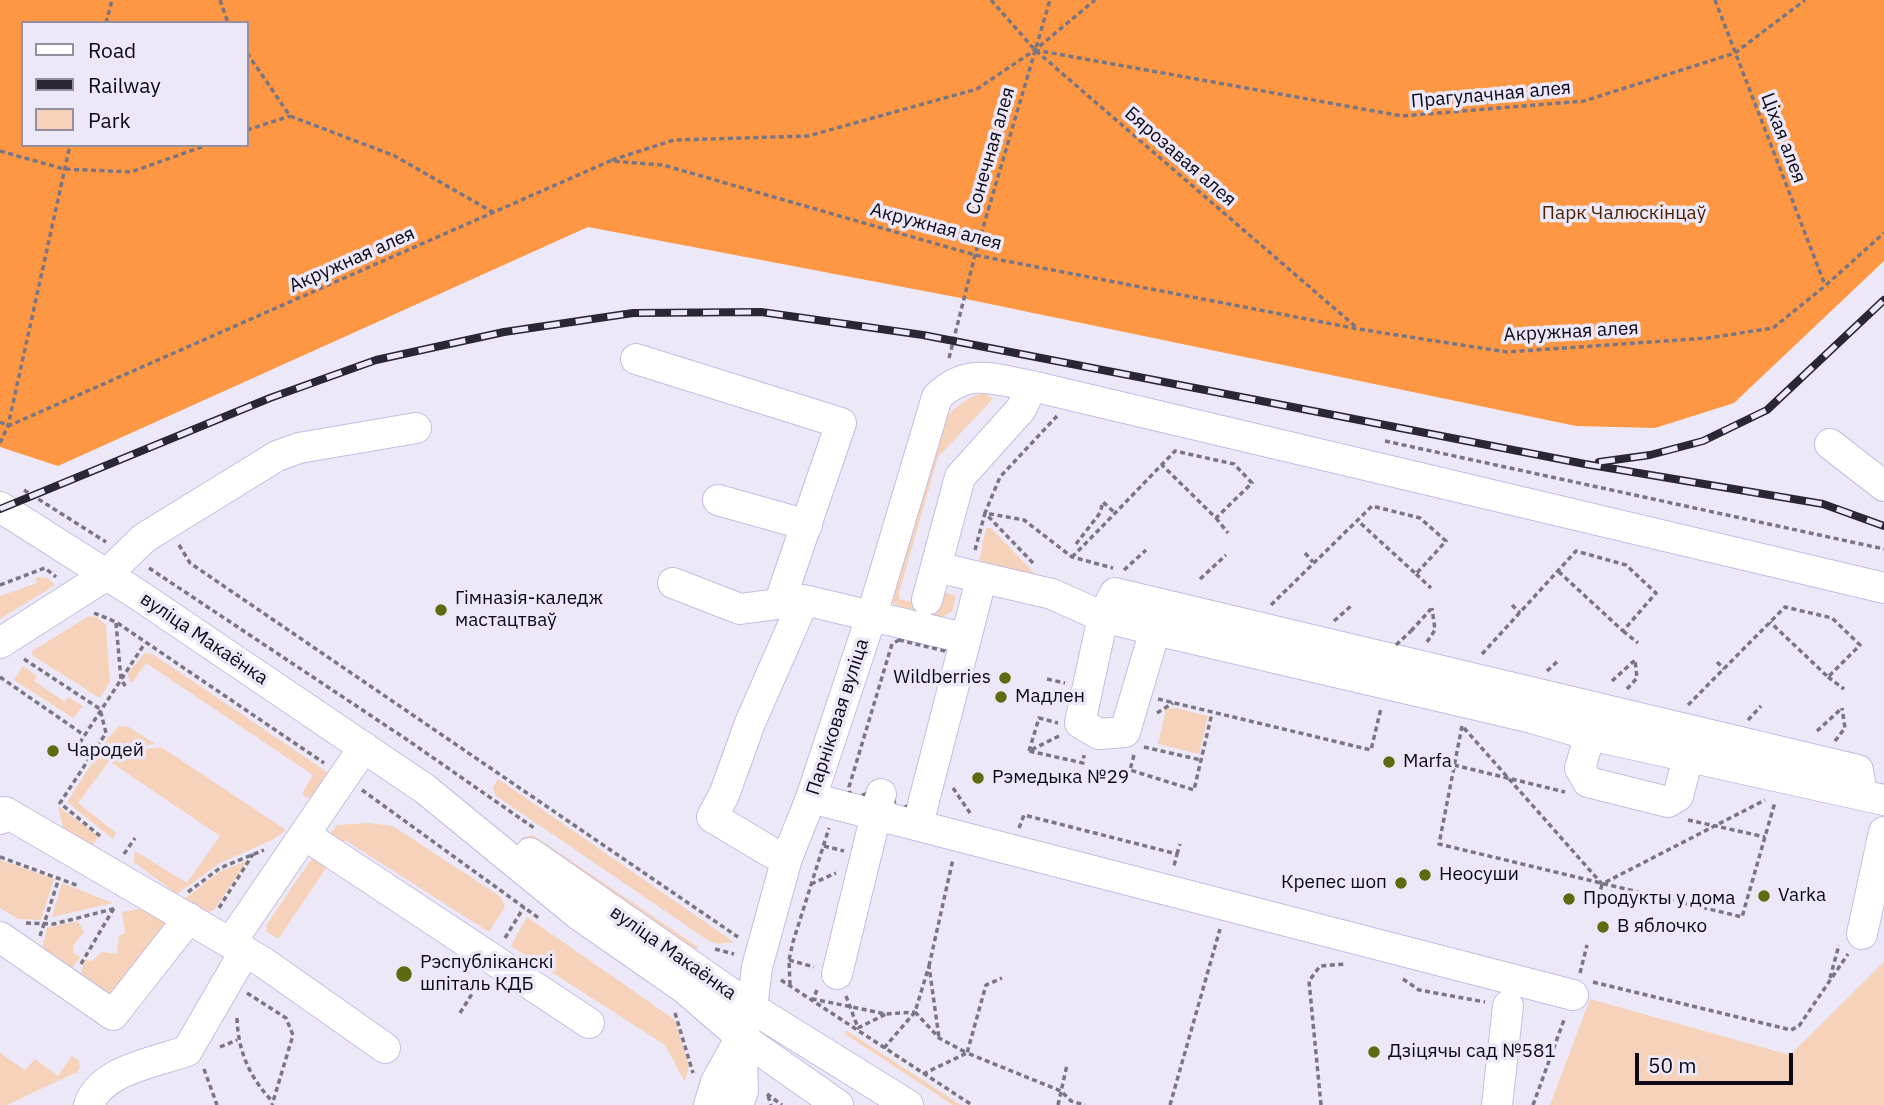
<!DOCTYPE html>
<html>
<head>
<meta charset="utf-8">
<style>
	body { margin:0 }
	#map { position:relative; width:1884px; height:1105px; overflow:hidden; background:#ece8f8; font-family:"IBM Plex Sans",sans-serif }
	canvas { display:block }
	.legend { position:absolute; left:21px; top:21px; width:228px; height:126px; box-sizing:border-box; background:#ece8f8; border:2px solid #938f9e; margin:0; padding:9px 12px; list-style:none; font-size:21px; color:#0d0916 }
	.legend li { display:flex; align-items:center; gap:14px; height:35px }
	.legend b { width:35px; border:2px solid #938f9e }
	.scale { position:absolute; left:1635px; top:1053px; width:158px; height:32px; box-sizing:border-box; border:4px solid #0d0916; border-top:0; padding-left:9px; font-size:21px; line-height:24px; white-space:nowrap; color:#0d0916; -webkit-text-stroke:5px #ece8f8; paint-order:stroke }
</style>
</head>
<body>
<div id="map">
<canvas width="1884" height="1105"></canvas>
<ul class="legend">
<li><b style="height:9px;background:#fff"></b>Road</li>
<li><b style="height:9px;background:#2a2634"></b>Railway</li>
<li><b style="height:19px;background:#f5d2b9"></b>Park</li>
</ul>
<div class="scale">50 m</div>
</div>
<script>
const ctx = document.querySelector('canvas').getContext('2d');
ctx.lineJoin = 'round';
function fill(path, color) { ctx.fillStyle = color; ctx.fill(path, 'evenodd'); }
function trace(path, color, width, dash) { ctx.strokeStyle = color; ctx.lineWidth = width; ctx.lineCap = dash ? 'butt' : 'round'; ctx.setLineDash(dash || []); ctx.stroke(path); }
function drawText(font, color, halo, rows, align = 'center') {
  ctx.font = font + ' "IBM Plex Sans",sans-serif'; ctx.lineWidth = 7; ctx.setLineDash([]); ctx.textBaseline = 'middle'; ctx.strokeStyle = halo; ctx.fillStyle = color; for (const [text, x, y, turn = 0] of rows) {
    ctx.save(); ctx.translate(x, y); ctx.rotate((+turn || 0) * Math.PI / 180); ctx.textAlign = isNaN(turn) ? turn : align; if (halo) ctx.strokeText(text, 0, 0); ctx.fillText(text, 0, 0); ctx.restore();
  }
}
fill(new Path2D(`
	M985 393 993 399 938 457 899 593V599L938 608 942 591 956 596 952 611 941 618 899 606 888 600 941 423C953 409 967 396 985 393Z
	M986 528H991L1038 577 979 563Z
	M36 577 48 578 55 585 0 619V596L37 583Z
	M89 616 97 617 106 625 110 682 100 698 33 656 32 651Z
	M145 653 154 655 330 774 313 797 307 798 302 794 313 775 146 663 132 683 129 681 128 673Z
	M23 666 37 676 34 681 65 702 68 697 83 706 73 718 14 680Z
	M1175 708 1208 716 1199 754 1158 744 1166 709Z
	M119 726 129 727 155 744 96 752Z
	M161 747 286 830 274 839 220 863 177 894 134 862 135 851 187 883 220 836 109 761 78 803 116 833 113 839 67 802 96 757Z
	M498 779 734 942 718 944 709 941 495 795 493 787Z
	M58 806 98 836 92 847 63 828Z
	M368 823 393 826 501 897 505 907 489 932 345 840 340 848 330 834 337 825Z
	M533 835 698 947 693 954 521 838Z
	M315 854 331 861 278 939 266 931 267 924Z
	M0 860 54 879 41 920 18 919 0 908Z
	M248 860 214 910 203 914 183 900 219 872Z
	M62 883 113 903 52 917Z
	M153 906 177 922 111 995H104L79 978 85 960 92 961 102 952 117 954 119 936 125 933 122 912Z
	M527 917 675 1020 689 1065 685 1082 665 1045 511 946Z
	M78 921 84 932 73 946V953L80 957 70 972 41 954 47 928Z
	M1884 962V1105H1550L1590 999 1790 1055Z
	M847 1031 961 1105H953L845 1034Z
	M0 1053 25 1070 35 1059 58 1076 72 1056 79 1061 80 1068 77 1072 7 1105H0Z`), '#f5d2b9');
fill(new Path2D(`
	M0 0H1884V261L1734 403 1655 428 1576 426 966 299 588 227 58 466 0 447ZM23 23H247V145H23Z`), '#fe9743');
const minor = new Path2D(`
	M636 359 841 423 779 604
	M1032 386 1884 588
	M1830 444 1884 486
	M718 500 807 525
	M0 507 137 594 425 789 579 915 684 988 741 1037 838 1105
	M936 567 1052 594 1103 617 1155 630 1125 732 1099 734 1080 723 1103 617 1115 593 1858 770 1862 795
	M673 583 740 609 800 601
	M1155 630 1532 718 1590 735 1884 800
	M0 643 105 576 144 538 277 456 299 448 416 428
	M1590 735 1580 768 1588 782 1668 802 1678 796 1688 758
	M811 798 1573 995
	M0 819 5 812 263 962 385 1048
	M918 824 981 580
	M305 835 589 1023
	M530 853 752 1008 908 1105
	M787 858 774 854 712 817 724 795 750 723 804 600 964 638
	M1862 934 1884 832
	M0 937 113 1015 189 918
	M231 942 364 747
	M837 974 881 794
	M89 1105C100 1070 156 1062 187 1051L245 951
	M709 1105 716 1082 741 1037 752 1008 757 967 787 858 811 798 875 605 937 397C968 367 993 379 1032 386L1021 409 960 477 927 600
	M738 1105 743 1091 741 1038
	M1497 1105 1508 1006`);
trace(minor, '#c6bce3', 32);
trace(new Path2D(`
	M220 0 228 23
	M991 0 1035 50 1356 327
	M1715 0 1825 285
	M106 23 112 0
	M1035 50 1402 116 1584 101 1735 53 1805 0
	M247 53 290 116 395 156 494 213
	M247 130 290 116
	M0 151 64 169 131 172 207 145
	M612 160 674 140 808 136 977 89 1035 50 1095 0
	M949 358 975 255 1050 0
	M0 422 8 426 610 161 663 165 975 255 1358 329 1507 352 1708 338 1773 328 1825 286 1884 233
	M1385 441 1884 549
	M0 443 8 426 70 145
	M24 490 106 542
	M1216 518 1228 533
	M1076 544 1100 513 1103 502 1115 513
	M179 545 190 563 738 937
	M975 550 985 513 1024 520 1072 557 1113 568
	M1305 553 1313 562
	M1072 557C1107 522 1141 486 1175 451L1234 464 1252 483 1216 518 1162 465
	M1033 563 985 513 1000 477 1057 416
	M149 568 409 741 534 828
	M1124 570 1146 550
	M1416 574 1431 588
	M1200 579 1226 555
	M0 585 45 568 56 577
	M1271 605 1372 506 1420 518 1446 541 1416 574 1357 520
	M1512 605 1520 613
	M94 613 116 622 324 763
	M1334 621 1351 606
	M116 623 121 679 127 689
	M1411 631 1431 609
	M1623 631 1638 643
	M899 640 945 651 951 657 914 803 901 809 895 805 893 797 870 792 856 798 850 794 849 787 892 644Z
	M1427 642 1435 630 1432 608
	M1482 654 1576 551 1626 565 1656 593 1623 631 1558 571
	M24 659 100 709 106 733 60 803 100 836
	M1717 662 1724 669
	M1547 671 1558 661
	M0 677 84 735
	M1828 677 1844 689
	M1047 679 1065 683
	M1612 681 1635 660
	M1627 689 1637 678 1635 660
	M1158 699 1371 750 1381 708
	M1688 705 1785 607 1832 618 1860 645 1828 677 1770 622
	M1157 713 1173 703
	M1748 720 1761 706
	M1462 726 1439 844 1742 917 1775 802
	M1464 728 1602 884 1765 800
	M1817 731 1841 709
	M1059 736 1029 751 1083 763 1084 755
	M1835 741 1845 728 1842 708
	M1144 747 1201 760
	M75 750 145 643
	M1029 751 1039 718 1058 723
	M1134 755 1130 770 1194 790 1212 713
	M1454 765 1565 792
	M953 788 970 813
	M362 790 540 919
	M1688 820 1765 837
	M1019 828 1024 815 1177 854 1174 866
	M824 846 844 851
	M124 854 135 838
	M1177 854 1180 844
	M0 857 79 886
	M811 884 836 873
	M188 892 220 868 264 850
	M1597 906 1602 884
	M219 908 253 854
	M26 923 54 924 117 908
	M40 936 59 878
	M505 938 524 907
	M715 949 734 954
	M789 960 814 967
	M81 964 114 908
	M929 966 953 859
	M1580 973 1587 945
	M1830 978 1839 945
	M1403 979 1419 990 1485 1002
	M781 980 972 1105
	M1593 982 1791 1030 1799 1026 1848 954
	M790 985 789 960 793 942 829 828
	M817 990 813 999 886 1014 915 1012
	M247 993 286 1018 293 1035 272 1105
	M846 996 858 1028 886 1014
	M915 1012 939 1038 967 1053 986 985 1002 978
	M460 1013 480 981
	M675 1013 693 1073
	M237 1018C238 1052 250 1078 273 1102
	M220 1047 237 1040
	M884 1048 915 1012 929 966 939 1038
	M204 1069 217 1105
	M923 1074 967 1053 1061 1091 1071 1101 1085 1105
	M767 1094 782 1105
	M768 1096 771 1105
	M1058 1105 1067 1065
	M1170 1105 1220 929
	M1321 1105 1309 981 1320 966 1346 964
	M1533 1105 1565 1017`), '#797583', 3.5, [5, 3.5]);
trace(minor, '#fff', 30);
const rail = new Path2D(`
	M1599 462 1650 455 1703 441 1767 410 1884 300
	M0 509 270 398 376 360 504 332 633 313 761 312 923 335 1585 464 1823 504 1884 526`);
trace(rail, '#2a2634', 8);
trace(rail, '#ece8f8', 5, [16]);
trace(new Path2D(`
	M1396 645 1411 631`), '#797583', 3.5, [5, 3.5]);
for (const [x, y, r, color] of [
	[441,610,7,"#5f690f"],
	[1005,678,7,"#5f690f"],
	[1001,697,7,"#5f690f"],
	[53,751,7,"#5f690f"],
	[1389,762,7,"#5f690f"],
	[978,778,7,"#5f690f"],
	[1425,875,7,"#5f690f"],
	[1401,883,7,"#5f690f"],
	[1764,896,7,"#5f690f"],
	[1569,899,7,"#5f690f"],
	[1603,927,7,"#5f690f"],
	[404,974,9,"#5f690f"],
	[1374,1052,7,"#5f690f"]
]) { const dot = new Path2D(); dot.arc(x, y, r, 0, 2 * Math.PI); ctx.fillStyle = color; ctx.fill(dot); trace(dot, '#ece8f8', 2.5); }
drawText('19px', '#0d0916', '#ece8f8', [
	["Прагулачная алея",1491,95,-5],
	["Ціхая алея",1783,138,69],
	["Сонечная алея",991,151,-74],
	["Бярозавая алея",1180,157,41],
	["Акружная алея",936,227,15],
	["Акружная алея",352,260,-24],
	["Акружная алея",1571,332,-3],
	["вуліца Макаёнка",204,639,34],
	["Парніковая вуліца",838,717,-72],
	["вуліца Макаёнка",673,953,35]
]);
drawText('19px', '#4a2300', '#ece8f8', [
	["Парк Чалюскінцаў",1624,214]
]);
drawText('19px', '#0d0916', '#ece8f8', [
	["Гімназія-каледж",455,599],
	["мастацтваў",455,621],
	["Wildberries",991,678,"right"],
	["Мадлен",1015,697],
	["Чародей",67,751],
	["Marfa",1403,762],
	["Рэмедыка №29",992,778],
	["Неосуши",1439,875],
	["Крепес шоп",1387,883,"right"],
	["Varka",1778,896],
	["Продукты у дома",1583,899],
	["В яблочко",1617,927],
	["Рэспубліканскі",420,963],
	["шпіталь КДБ",420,985],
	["Дзіцячы сад №581",1388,1052]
], 'left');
</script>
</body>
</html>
